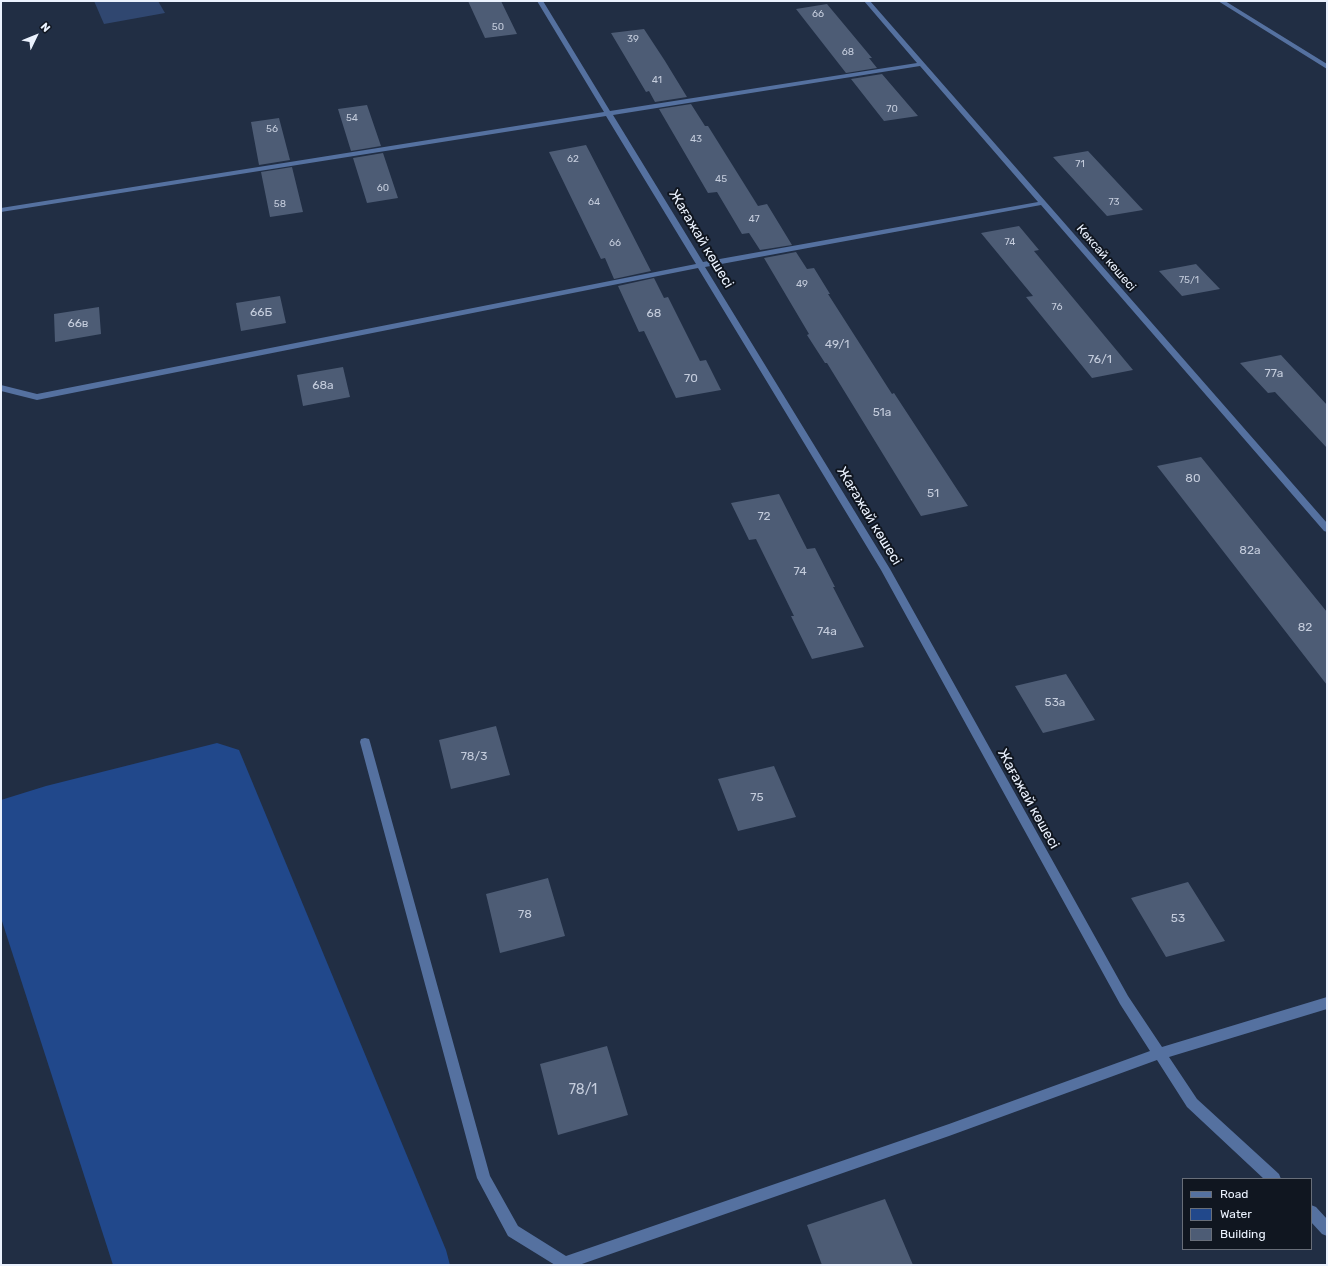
<!DOCTYPE html>
<html>
<head>
<meta charset="utf-8">
<style>
	body { margin:0 }
	#map { position:relative; width:1328px; height:1266px; overflow:hidden; background:#212e44; font-family:Rubik,sans-serif }
	canvas { display:block }
	.frame { position:absolute; inset:0; border:2px solid #ebf2fe; pointer-events:none }
	.legend { position:absolute; left:1182px; top:1178px; width:130px; height:72px; box-sizing:border-box; background:#101620; border:1px solid #686e79; margin:0; padding:5px 7px; list-style:none; font-size:12px; color:#ebf2fe }
	.legend li { display:flex; align-items:center; gap:8px; height:20px }
	.legend b { width:20px; border:1px solid #686e79 }
	.north { position:absolute; left:16px; top:16px; width:40px; height:40px; -webkit-text-stroke:3px #101620; paint-order:stroke; rotate:47deg; font-size:11px; font-weight:700; line-height:16px; text-align:center; color:#ebf2fe }
	.north::after { content:''; display:block; margin:auto; width:14px; height:18px; background:#ebf2fe; clip-path:polygon(50% 0,100% 100%,50% 72%,0 100%) }
</style>
</head>
<body>
<div id="map">
<canvas width="1328" height="1266"></canvas>
<div class="frame"></div>
<ul class="legend">
<li><b style="height:5px;background:#5571a0"></b>Road</li>
<li><b style="height:11px;background:#21488b"></b>Water</li>
<li><b style="height:11px;background:#4d5c75"></b>Building</li>
</ul>
<div class="north">N</div>
</div>
<script>
const ctx = document.querySelector('canvas').getContext('2d');
ctx.lineJoin = 'round';
function fill(path, color) { ctx.fillStyle = color; ctx.fill(path, 'evenodd'); }
function drawText(font, color, halo, rows, align = 'center') {
  ctx.font = font + ' Rubik,sans-serif'; ctx.lineWidth = 4; ctx.setLineDash([]); ctx.textBaseline = 'middle'; ctx.strokeStyle = halo; ctx.fillStyle = color; for (const [text, x, y, turn = 0] of rows) {
    ctx.save(); ctx.translate(x, y); ctx.rotate((+turn || 0) * Math.PI / 180); ctx.textAlign = isNaN(turn) ? turn : align; if (halo) ctx.strokeText(text, 0, 0); ctx.fillText(text, 0, 0); ctx.restore();
  }
}
fill(new Path2D(`
	M94 1H158L165 13 104 24Z`), '#304770');
fill(new Path2D(`
	M217 743 239 750 446 1250 450 1265H113L1 918V800L46 786Z`), '#21488b');
fill(new Path2D(`
	M468 1H501L517 34 485 38Z
	M827 4 872 58H869L877 68 846 73 796 9Z
	M644 29 665 61 687 97 655 102 649 91 646 92 611 33Z
	M882 74 918 116 884 121 851 79Z
	M691 104 705 126H708L758 206 767 204 792 245 760 250 749 233 742 234 717 192 708 193 659 109Z
	M367 105 381 146 351 151 338 109Z
	M279 118 290 160 259 165 251 122Z
	M586 145 629 228 651 271 614 279 605 258 601 259 549 152Z
	M1088 151 1143 210 1107 216 1053 157Z
	M383 153 398 198 367 203 353 158Z
	M292 167 303 212 270 217 261 172Z
	M1019 226 1039 250 1034 251 1133 370 1092 378 1026 297 1033 296 981 233Z
	M796 252 807 269 814 268 830 294H828L892 394 894 393 968 506 921 516 827 363H825L807 335 809 334 764 258Z
	M1196 264 1220 289 1182 296 1159 271Z
	M654 278 664 298 668 297 700 361 706 360 721 390 676 398 644 331 639 332 618 286Z
	M280 296 286 323 241 331 236 303Z
	M99 307 101 334 55 342 54 314Z
	M1281 355 1327 405V448L1275 392 1268 393 1240 363Z
	M343 367 350 397 303 406 297 375Z
	M1201 457 1327 612V685L1157 466Z
	M779 494 807 549 815 548 835 587H833L864 647 812 659 791 616H794L756 539 749 540 731 503Z
	M1066 674 1095 720 1043 733 1015 686Z
	M496 726 510 775 451 789 439 740Z
	M774 766 796 817 738 831 718 779Z
	M548 878 565 936 500 953 486 894Z
	M1188 882 1225 941 1166 957 1131 898Z
	M607 1046 628 1115 558 1135 540 1064Z
	M885 1199 913 1265H822L807 1225Z`), '#4d5c75');
fill(new Path2D(`
	M537 1H543L610 111 917 63 864 1H870L1327 523V532L1324 531 1041 205 705 267 890 569 1128 996 1162 1047 1327 997V1009L1169 1057 1197 1099 1279 1174 1281 1179H1264L1187 1107 1157 1060 949 1136 579 1265H555L508 1236 477 1178 360 742 361 739 365 738 369 739 370 742 490 1176 518 1226 566 1256 949 1124 1150 1051 1120 1004 881 570 698 268 37 400 1 391V385L37 394 696 264 606 116 1 212V208L604 112ZM920 66 1038 202 703 262 613 115Z
	M1218 1H1225L1327 64V69Z
	M1311 1205 1316 1207 1327 1219V1236L1322 1234 1311 1222Z`), '#5571a0');
drawText('10px', '#c4ccdc', null, [
	["66",818,14],
	["50",498,27],
	["39",633,39],
	["68",848,52],
	["41",657,80],
	["70",892,109],
	["54",352,118],
	["56",272,129],
	["43",696,139],
	["62",573,159],
	["71",1080,164],
	["45",721,179],
	["60",383,188],
	["64",594,202],
	["73",1114,202],
	["58",280,204],
	["47",754,219],
	["74",1010,242],
	["66",615,243],
	["75/1",1189,280],
	["49",802,284],
	["76",1057,307]
]);
drawText('12px', '#ebf2fe', '#101620', [
	["Көксай көшесі",1106,258,49]
]);
drawText('12px', '#c4ccdc', null, [
	["66Б",261,313],
	["68",654,314],
	["66в",78,324],
	["49/1",837,345],
	["76/1",1100,360],
	["77а",1274,374],
	["70",691,379],
	["68а",323,386],
	["51а",882,413],
	["80",1193,479],
	["51",933,494],
	["72",764,517],
	["82а",1250,551],
	["74",800,572],
	["82",1305,628],
	["74а",827,632],
	["53а",1055,703],
	["78/3",474,757],
	["75",757,798],
	["78",525,915],
	["53",1178,919]
]);
drawText('14px', '#ebf2fe', '#101620', [
	["Жағажай көшесі",701,239,59],
	["Жағажай көшесі",869,516,59],
	["Жағажай көшесі",1028,799,61]
]);
drawText('14px', '#c4ccdc', null, [
	["78/1",583,1090]
]);
</script>
</body>
</html>
